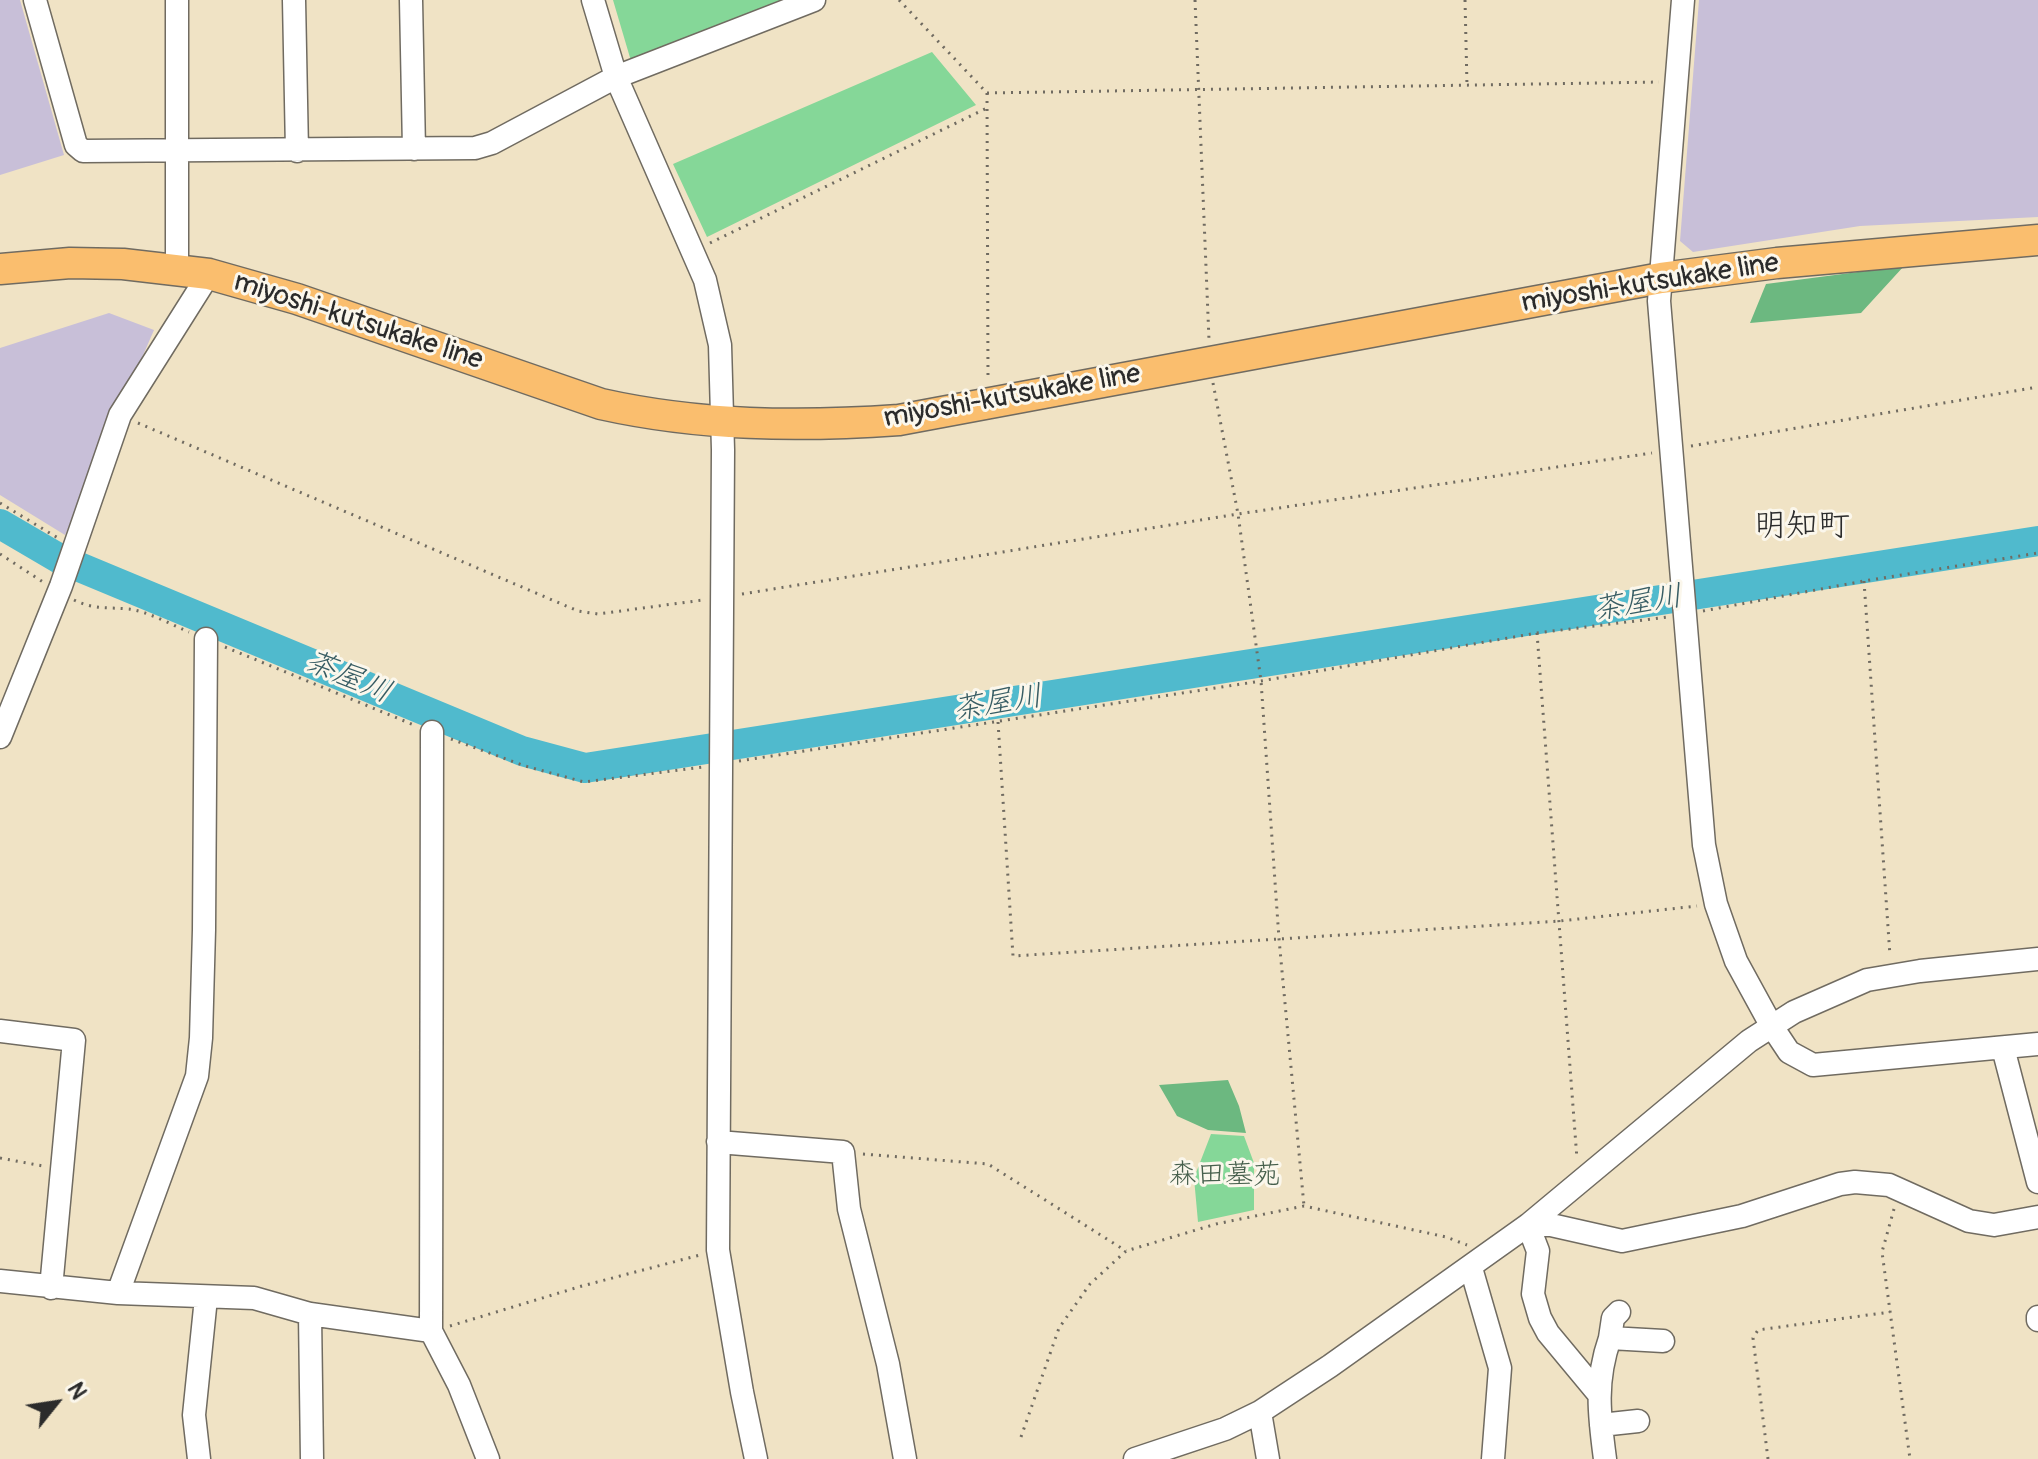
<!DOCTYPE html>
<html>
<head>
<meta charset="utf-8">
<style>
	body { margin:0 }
	#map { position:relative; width:2038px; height:1459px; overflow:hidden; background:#f0e3c5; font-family:Pangolin,sans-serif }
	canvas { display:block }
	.north { position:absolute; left:16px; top:1363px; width:80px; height:80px; -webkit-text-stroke:6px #fbf7ec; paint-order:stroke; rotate:60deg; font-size:22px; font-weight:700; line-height:32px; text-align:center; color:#2b2b2b }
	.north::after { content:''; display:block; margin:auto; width:28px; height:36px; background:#2b2b2b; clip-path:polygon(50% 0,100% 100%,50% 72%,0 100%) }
</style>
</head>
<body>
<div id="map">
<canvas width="2038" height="1459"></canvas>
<div class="north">N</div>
</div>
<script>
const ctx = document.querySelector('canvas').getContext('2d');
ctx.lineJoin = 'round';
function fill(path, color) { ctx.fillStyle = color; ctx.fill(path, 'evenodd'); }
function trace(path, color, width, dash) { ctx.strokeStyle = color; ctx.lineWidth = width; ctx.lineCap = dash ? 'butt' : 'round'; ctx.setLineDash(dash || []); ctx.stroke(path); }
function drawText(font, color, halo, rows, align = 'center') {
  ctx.font = font + ' Pangolin,"Klee One",sans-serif'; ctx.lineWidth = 6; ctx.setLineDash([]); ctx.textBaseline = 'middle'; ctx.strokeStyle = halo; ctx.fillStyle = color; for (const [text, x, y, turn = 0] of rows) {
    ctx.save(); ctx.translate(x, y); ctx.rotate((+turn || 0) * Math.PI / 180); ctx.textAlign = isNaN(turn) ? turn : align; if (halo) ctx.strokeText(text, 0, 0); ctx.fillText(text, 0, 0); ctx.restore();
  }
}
fill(new Path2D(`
	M0 0H20L64 155 0 175Z
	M1699 0H2038V217L1860 226 1693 252 1680 241Z
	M109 313 154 330 65 535 0 495V348Z`), '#c8bfd8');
fill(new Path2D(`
	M613 0H799L631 61Z
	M932 52 976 105 707 237 673 164Z
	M1211 1134 1244 1136 1254 1163V1210L1198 1222 1194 1178Z`), '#85d798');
fill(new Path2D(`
	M1904 266 1861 313 1750 323 1766 284Z
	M1228 1080 1239 1106 1246 1133 1208 1130 1177 1116 1159 1085Z`), '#6cb880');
trace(new Path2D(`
	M0 524 60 559 522 751 585 768 2038 541`), '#50bacd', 30);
const minor = new Path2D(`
	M35 0 76 145 83 151 475 148 492 143 616 77 814 0
	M177 0V270
	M294 0 297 151
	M411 0 414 149
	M593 0 616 77 705 280 720 345 723 450 718 1250 742 1392 756 1459
	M1683 0 1659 301 1704 845 1716 904 1736 961 1771 1025 1789 1052 1813 1065 2038 1044
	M432 732 431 1331 459 1385 488 1459
	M0 737 61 586 120 415 209 274
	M0 1031 74 1040 51 1288
	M2003 1048 2038 1182
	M718 1142 843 1152 849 1209 888 1364 905 1459
	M1471 1268 1500 1368 1493 1459
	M0 1281 118 1293 254 1298 310 1314 431 1331
	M118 1293 197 1076 201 1038 204 930 206 639
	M310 1314 312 1459
	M2038 1320V1317
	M1610 1338 1613 1318 1619 1312
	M1597 1392 1548 1333 1540 1318 1533 1294 1538 1251 1528 1225H1551L1622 1241 1742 1216 1840 1184 1855 1182 1889 1185 1969 1221 1994 1225 2038 1217
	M1260 1412 1268 1459
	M1601 1425 1638 1421
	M199 1459 194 1415 206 1298
	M1135 1459 1225 1429 1260 1412 1330 1366 1528 1225 1749 1041 1794 1012 1867 980 1920 971 2038 959
	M1605 1459C1599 1414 1595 1381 1610 1338L1663 1341`);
const major = new Path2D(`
	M0 269 70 263 123 264 209 274 297 299 601 404C700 426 798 427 899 420L1661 278 1777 263 2038 240`);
trace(minor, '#706b61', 25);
trace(major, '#706b61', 33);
trace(new Path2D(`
	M899 0 987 93 988 378
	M1195 0 1209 340
	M1465 0 1467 86
	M987 93 1659 82
	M710 243 987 108
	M1213 383 1238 514 1261 681 1279 939 1304 1206
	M138 423 578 611 598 614 703 600
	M1691 446 2038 387
	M0 503 58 538
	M0 554 43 582
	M1864 581 1890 956
	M742 594 1238 514 1652 453
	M74 600C94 610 109 607 129 609 149 612 170 624 189 632
	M1703 611 1864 581 2038 553
	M1537 633 1577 1159
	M225 647 414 725
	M998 722 1013 956 1560 921 1697 906
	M451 739 525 766 584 782 703 767
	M739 761 1261 681 1537 633 1668 617
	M863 1154 988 1164 1126 1251
	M0 1158 43 1166
	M1894 1209 1882 1252 1910 1459
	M450 1326 582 1286 700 1255
	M1021 1437 1059 1328 1090 1284 1126 1251 1216 1224 1304 1206 1446 1237 1467 1245
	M1768 1459 1753 1338 1758 1330 1890 1312`), '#706b61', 3, [2, 6]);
trace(minor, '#fff', 22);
trace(major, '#fabe6e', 30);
drawText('28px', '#2b2b2b', '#fbf7ec', [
	["miyoshi-kutsukake line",1650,284,-9],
	["miyoshi-kutsukake line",358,322,18],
	["miyoshi-kutsukake line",1012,397,-10]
]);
drawText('28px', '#465f4c', '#fbf7ec', [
	["森田墓苑",1225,1176]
]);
drawText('italic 30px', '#385d64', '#fbf7ec', [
	["茶屋川",1638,604,-9],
	["茶屋川",348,678,23],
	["茶屋川",998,704,-9]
]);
drawText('32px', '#2b2b2b', '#fbf7ec', [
	["明知町",1802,527]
]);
</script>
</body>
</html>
